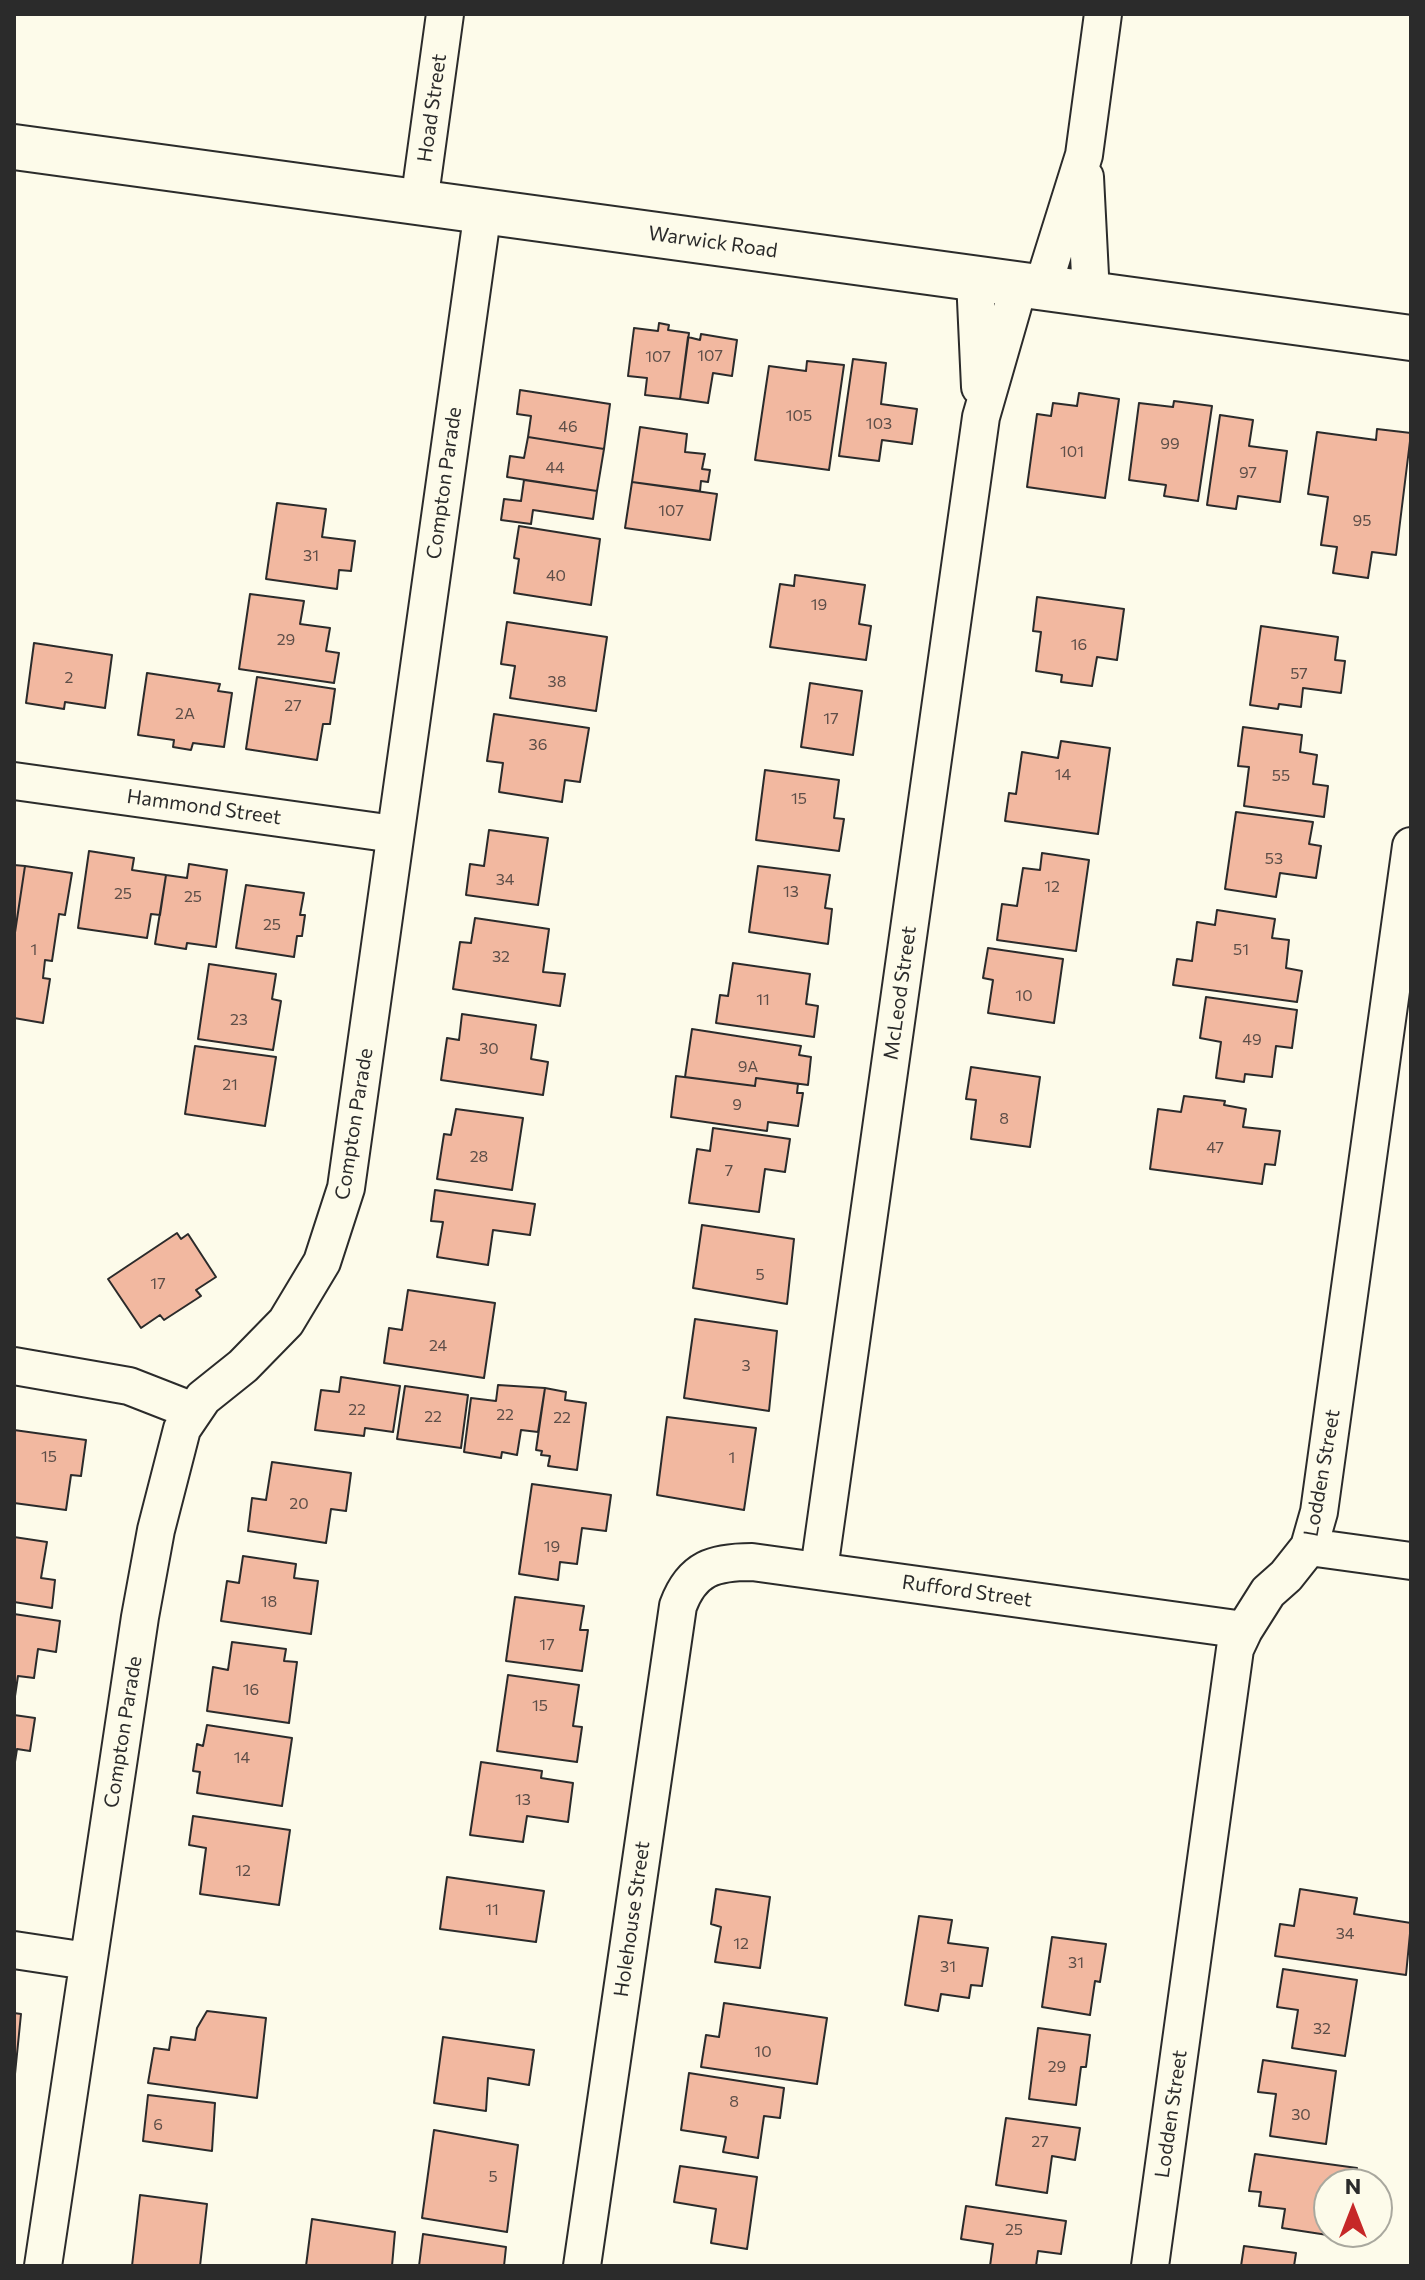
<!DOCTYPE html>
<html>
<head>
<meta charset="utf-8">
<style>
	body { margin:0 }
	#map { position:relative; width:1425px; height:2280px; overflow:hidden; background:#fdfbea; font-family:Commissioner,sans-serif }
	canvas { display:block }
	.frame { position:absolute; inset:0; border:16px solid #2b2b2b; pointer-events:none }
	.north { position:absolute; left:1313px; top:2168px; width:80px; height:80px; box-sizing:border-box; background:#fdfbea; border:2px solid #a9a89e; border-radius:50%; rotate:0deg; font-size:22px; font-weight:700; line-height:32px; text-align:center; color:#2b2b2b }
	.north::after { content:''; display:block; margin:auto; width:28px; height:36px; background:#c62828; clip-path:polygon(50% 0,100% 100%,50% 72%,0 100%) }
</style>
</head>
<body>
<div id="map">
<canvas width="1425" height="2280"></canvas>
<div class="frame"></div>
<div class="north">N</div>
</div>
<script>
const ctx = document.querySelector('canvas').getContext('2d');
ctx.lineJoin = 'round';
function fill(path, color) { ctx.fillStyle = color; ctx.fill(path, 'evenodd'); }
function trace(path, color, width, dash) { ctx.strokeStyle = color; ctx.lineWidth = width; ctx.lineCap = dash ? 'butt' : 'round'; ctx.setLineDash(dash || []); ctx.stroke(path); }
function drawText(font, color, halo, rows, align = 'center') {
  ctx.font = font + ' Commissioner,sans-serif'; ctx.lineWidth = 6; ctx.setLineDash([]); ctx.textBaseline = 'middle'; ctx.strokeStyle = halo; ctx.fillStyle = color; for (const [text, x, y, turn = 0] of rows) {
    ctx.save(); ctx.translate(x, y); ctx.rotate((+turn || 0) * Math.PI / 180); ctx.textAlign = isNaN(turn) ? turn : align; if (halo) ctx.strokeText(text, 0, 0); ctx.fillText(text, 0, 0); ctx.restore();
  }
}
const building = new Path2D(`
	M659 323 669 325 668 330 689 333 680 399 645 395 647 378 628 376 634 328 658 331Z
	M701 334 737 340 732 376 713 373 708 403 680 399 688 337 700 340Z
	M853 359 886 363 881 404 917 409 912 444 882 440 879 461 839 456Z
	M807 361 844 365 829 470 755 460 769 366 806 371Z
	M520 390 610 404 604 449 528 437 531 416 517 414Z
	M1079 393 1119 399 1105 498 1027 487 1037 414 1051 416 1053 403 1077 406Z
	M1174 401 1212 406 1198 501 1164 496 1166 485 1129 480 1139 403 1173 407Z
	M1220 415 1253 420 1249 446 1287 451 1280 502 1238 496 1236 509 1207 505Z
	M640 427 687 434 685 452 705 454 702 469 710 470 708 482 701 481 700 491 632 482Z
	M1377 429 1411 433 1396 555 1372 552 1368 578 1333 573 1337 547 1321 545 1328 497 1308 494 1317 432 1376 440Z
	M528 437 604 449 597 491 507 477 510 456 524 458Z
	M524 480 597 491 593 519 533 510 531 524 501 520 504 499 521 501Z
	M632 482 717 494 710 540 625 528Z
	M277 503 326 509 322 537 355 541 351 571 339 570 337 589 266 579Z
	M519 526 600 539 591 605 514 593 519 559 514 558Z
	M795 575 865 585 859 624 871 626 866 660 770 647 780 584 794 586Z
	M250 594 304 601 300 624 330 628 326 651 339 653 334 683 239 669Z
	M1037 597 1124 609 1117 660 1097 657 1092 686 1061 682 1062 675 1036 671 1041 632 1033 631Z
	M507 622 607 637 596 711 510 698 515 666 501 664Z
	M1261 626 1338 637 1335 660 1345 661 1341 693 1303 688 1301 707 1279 704 1278 709 1250 705Z
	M34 643 112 655 105 708 65 702 64 709 26 703Z
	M147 673 220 684 218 691 232 693 224 747 193 743 191 750 173 747 174 740 138 735Z
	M257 677 335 689 330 724H323L317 760 246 749Z
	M810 683 862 691 853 755 801 747Z
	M494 714 589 728 580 782 565 780 562 802 499 792 503 763 487 761Z
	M1243 727 1302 735 1300 752 1317 755 1313 784 1328 786 1324 817 1244 806 1249 767 1238 766Z
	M1061 741 1110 748 1098 834 1005 821 1009 793 1016 794 1022 752 1058 758Z
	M765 770 839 780 834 818 844 819 839 851 756 840Z
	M1236 812 1313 822 1309 844 1321 846 1316 878 1280 873 1276 897 1225 889Z
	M489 830 548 838 538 905 466 895 470 864 484 866Z
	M89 851 134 858 132 870 166 875 160 915 151 914 147 938 78 928Z
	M1042 853 1089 860 1076 951 997 940 1002 904 1017 906 1023 868 1040 870Z
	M189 864 227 870 216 947 187 943 186 949 155 944 166 875 187 878Z
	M14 865 25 866 14 939Z
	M25 866 72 873 65 915 59 914 52 961 45 960 43 978 50 979 43 1023 14 1018V939Z
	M758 866 830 875 825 908 832 909 828 944 749 932Z
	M246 885 304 893 300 915H305L302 936H297L294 957 236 948Z
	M1217 910 1275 919 1272 938 1289 940 1286 968 1302 971 1297 1002 1173 985 1177 959 1192 961 1197 922 1215 925Z
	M475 918 549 929 543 972 565 974 560 1006 453 989 460 942 471 943Z
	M988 948 1063 959 1054 1023 988 1013 993 980 983 978Z
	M733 963 810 974 806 1004 818 1006 814 1037 716 1023 720 995 728 996Z
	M209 964 276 974 272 999 281 1001 273 1050 198 1039Z
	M1206 997 1297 1010 1292 1048 1276 1046 1272 1077 1245 1074 1244 1082 1216 1078 1221 1042 1200 1038Z
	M462 1014 536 1025 531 1059 548 1062 543 1095 441 1080 447 1038 459 1040Z
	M692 1029 801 1046 799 1055 811 1057 808 1085 756 1078 755 1086 685 1077Z
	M195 1046 276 1057 265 1126 185 1114Z
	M971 1067 1040 1077 1030 1147 971 1139 976 1100 966 1099Z
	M676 1076 755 1086 756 1078 798 1084 797 1093H803L798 1126 768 1122 767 1131 671 1117Z
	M1184 1096 1225 1101 1224 1105 1246 1109 1243 1127 1280 1131 1275 1165 1265 1164 1262 1184 1150 1169 1158 1109 1181 1112Z
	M456 1109 523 1118 512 1190 437 1179 444 1134 451 1135Z
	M713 1128 790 1139 785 1172 765 1169 759 1212 689 1203 697 1149 710 1151Z
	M435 1190 535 1204 530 1235 493 1230 488 1265 437 1257 443 1222 431 1221Z
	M702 1225 794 1239 787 1304 693 1288Z
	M177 1233 181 1239 188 1234 216 1277 196 1290 201 1296 164 1320 160 1315 141 1328 108 1279Z
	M408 1290 495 1303 484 1378 384 1363 389 1328 402 1330Z
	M695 1319 777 1331 769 1411 684 1398Z
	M341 1377 400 1386 393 1432 365 1428 364 1436 315 1430 321 1390 339 1392Z
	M498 1385 545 1388 538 1432 521 1430 517 1455 502 1452 501 1458 464 1452 471 1398 496 1401Z
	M405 1386 468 1395 461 1448 397 1439Z
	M545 1388 566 1392 565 1400 586 1403 577 1470 548 1466 550 1456 541 1455 542 1451 536 1450Z
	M667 1417 756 1428 744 1510 657 1495Z
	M14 1430 86 1440 81 1476 71 1475 66 1510 14 1503Z
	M272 1462 351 1473 346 1511 331 1509 326 1543 248 1531 252 1498 266 1500Z
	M532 1484 611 1495 606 1531 582 1528 577 1564 560 1562 558 1580 519 1574Z
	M14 1537 47 1542 41 1578 55 1580 52 1608 14 1602Z
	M243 1556 296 1564 294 1578 318 1581 311 1634 221 1621 227 1581 239 1583Z
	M515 1597 584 1606 580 1630H588L582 1671 506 1661Z
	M14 1614 60 1621 56 1652 38 1649 34 1678 18 1676 15 1696Z
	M232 1642 286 1649 284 1661 297 1662 289 1723 207 1711 213 1667 228 1670Z
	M508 1675 579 1685 573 1726 582 1727 577 1762 497 1751Z
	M14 1715 35 1718 30 1751 17 1749 14 1768Z
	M207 1725 292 1738 282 1806 197 1793 200 1772 193 1771 197 1744 203 1746Z
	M481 1762 542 1771 541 1778 573 1783 568 1822 527 1816 523 1842 470 1835Z
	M193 1816 290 1830 279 1905 200 1894 206 1848 189 1845Z
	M447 1877 544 1891 536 1942 440 1929Z
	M716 1889 770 1897 760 1968 715 1962 721 1927 711 1924Z
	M1300 1889 1357 1898 1354 1914 1411 1923 1406 1975 1275 1956 1280 1924 1294 1926Z
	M919 1916 952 1920 948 1943 988 1948 982 1986 971 1985 969 1998 941 1994 938 2011 905 2005Z
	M1052 1937 1106 1944 1100 1982 1095 1981 1090 2015 1042 2007Z
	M1283 1969 1357 1980 1345 2056 1292 2048 1298 2010 1277 2007Z
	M724 2003 827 2018 817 2084 701 2067 706 2035 719 2037Z
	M207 2011 266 2018 257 2098 148 2083 154 2048 169 2050 171 2037 195 2040 197 2028Z
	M14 2013 21 2014 14 2084Z
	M1038 2028 1090 2035 1086 2067H1081L1076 2105 1029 2099Z
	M443 2037 534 2050 529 2085 488 2078 486 2111 434 2103Z
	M1263 2060 1336 2071 1326 2144 1270 2136 1276 2094 1258 2092Z
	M689 2073 784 2088 780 2118 764 2116 758 2158 723 2152 726 2137 681 2130Z
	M148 2095 215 2103 212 2151 143 2141Z
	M1006 2118 1080 2128 1075 2160 1052 2156 1047 2193 996 2185Z
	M434 2130 518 2145 507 2232 422 2218Z
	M1255 2154 1357 2168 1354 2184H1329V2232H1334V2236L1282 2228 1285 2209 1259 2206 1261 2192 1249 2191Z
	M680 2166 757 2177 747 2249 711 2243 716 2209 674 2202Z
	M140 2195 207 2204 200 2266H132Z
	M966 2206 1066 2221 1061 2254 1038 2251 1036 2266H990L993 2244 961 2239Z
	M312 2219 395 2232 392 2266H306Z
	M423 2234 506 2247 504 2266H419Z
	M1244 2246 1296 2253 1294 2266H1241Z`);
fill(building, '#f2b8a0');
trace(building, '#2b2b2b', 2);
const minor = new Path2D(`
	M1085 177 1091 295
	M419 203 445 14
	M975 279 980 387
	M1042 289 1084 155 1103 14
	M14 781 394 834
	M14 1366 129 1386 193 1411
	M1309 1547 1411 1561
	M819 1570 981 417 1019 285
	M14 1950 87 1961
	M43 2266 140 1617 156 1530 182 1429 203 1398 243 1366 286 1322 322 1262 346 1188 483 210
	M582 2266 678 1606C692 1568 714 1562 752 1562L1244 1630
	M1150 2266 1235 1649 1244 1630 1268 1592 1286 1576 1309 1547 1319 1512 1411 846`);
const tertiary = new Path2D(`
	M14 147 1411 338`);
trace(minor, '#2b2b2b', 40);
trace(tertiary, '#2b2b2b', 48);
trace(minor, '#fdfbea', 36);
trace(tertiary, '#fdfbea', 44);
drawText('16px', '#5d4e48', null, [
	["107",710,356],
	["107",658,357],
	["105",799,416],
	["103",879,424],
	["46",568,427],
	["99",1170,444],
	["101",1072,452],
	["44",555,468],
	["97",1248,473],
	["107",671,511],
	["95",1362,521],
	["31",311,556],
	["40",556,576],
	["19",819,605],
	["29",286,640],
	["16",1079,645],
	["57",1299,674],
	["2",69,678],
	["38",557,682],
	["27",293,706],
	["2A",185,714],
	["17",831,719],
	["36",538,745],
	["14",1063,775],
	["55",1281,776],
	["15",799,799],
	["53",1274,859],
	["34",505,880],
	["12",1052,887],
	["13",791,892],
	["25",123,894],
	["25",193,897],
	["25",272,925],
	["1",34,950],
	["51",1241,950],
	["32",501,957],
	["10",1024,996],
	["11",763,1000],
	["23",239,1020],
	["49",1252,1040],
	["30",489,1049],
	["9A",748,1067],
	["21",230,1085],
	["9",737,1105],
	["8",1004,1119],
	["47",1215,1148],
	["28",479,1157],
	["7",729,1171],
	["5",760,1275],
	["17",158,1284],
	["24",438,1346],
	["3",746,1366],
	["22",357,1410],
	["22",505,1415],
	["22",433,1417],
	["22",562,1418],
	["15",49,1457],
	["1",732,1458],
	["20",299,1504],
	["19",552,1547],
	["18",269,1602],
	["17",547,1645],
	["16",251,1690],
	["15",540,1706],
	["14",242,1758],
	["13",523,1800],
	["12",243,1871],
	["11",492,1910],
	["34",1345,1934],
	["12",741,1944],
	["31",1076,1963],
	["31",948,1967],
	["32",1322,2029],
	["10",763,2052],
	["29",1057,2067],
	["8",734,2102],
	["30",1301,2115],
	["6",158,2125],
	["27",1040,2142],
	["5",493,2177],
	["25",1014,2230]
]);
drawText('20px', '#2b2b2b', '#fdfbea', [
	["Hoad Street",432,108,-82],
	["Warwick Road",713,242,8],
	["Compton Parade",444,483,-82],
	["Hammond Street",204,807,8],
	["McLeod Street",900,993,-82],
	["Compton Parade",354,1124,-81],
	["Lodden Street",1322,1473,-80],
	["Rufford Street",967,1591,8],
	["Compton Parade",123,1732,-81],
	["Holehouse Street",632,1919,-82],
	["Lodden Street",1171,2114,-82]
]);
</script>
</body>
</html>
